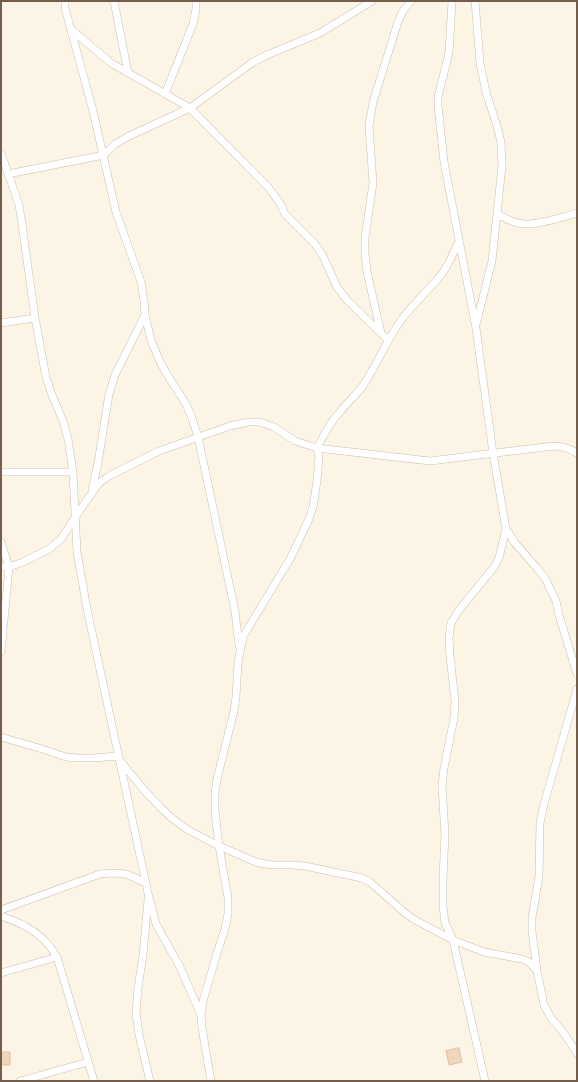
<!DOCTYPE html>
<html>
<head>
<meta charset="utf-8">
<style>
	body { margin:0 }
	#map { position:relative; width:578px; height:1082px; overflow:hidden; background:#fcf5e5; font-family:"Varela Round",sans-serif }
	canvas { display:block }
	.frame { position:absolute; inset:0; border:2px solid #745d4b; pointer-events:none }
</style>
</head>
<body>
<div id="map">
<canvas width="578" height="1082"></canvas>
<div class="frame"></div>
</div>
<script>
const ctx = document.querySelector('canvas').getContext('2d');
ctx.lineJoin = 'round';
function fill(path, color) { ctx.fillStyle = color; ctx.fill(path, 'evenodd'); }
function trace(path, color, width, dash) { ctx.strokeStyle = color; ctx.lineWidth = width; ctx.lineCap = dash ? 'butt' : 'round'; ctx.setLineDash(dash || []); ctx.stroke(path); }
const building = new Path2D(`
	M459 1048 462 1062 449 1065 446 1051Z
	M2 1052H10V1065H2Z`);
fill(building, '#f0d6bd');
trace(building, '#e3be9e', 1);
const minor = new Path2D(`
	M65 1V8L93 111 116 212 141 282 144 300 145 315 151 340 160 362 168 376 186 404 192 418 198 437 235 611 239 646
	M114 1 128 73
	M452 1 449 53 438 97V106L444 162 476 328 493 453 506 529 515 543 536 567 545 578 556 601 559 615 577 674
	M475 1 480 63 486 92 497 126 501 142 502 166 492 261 476 325
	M72 30 111 63 190 108 269 188 281 205 285 214 315 244 323 256 337 287 347 300 388 340
	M165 94 193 24 196 9V1
	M1 153 19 205 22 224 35 318 46 377 52 395 63 421 68 439 73 472 77 552 87 609 148 893 156 924 180 967 201 1015
	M8 174 104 155 115 144 129 136 190 108 253 62 267 55 320 33 372 1
	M497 214C505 218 514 224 524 224 539 225 562 217 577 213
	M459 241C453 253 449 266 440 276 430 289 416 301 406 314 388 335 379 362 364 384 357 395 347 402 340 412 330 422 324 435 317 448L430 461 553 446C562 446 569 448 577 453
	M1 323 35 318
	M381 333 367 272 365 254V238L373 183 369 126 373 102 398 22 403 11 411 1
	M1 472H73
	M92 490 98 463 109 394 115 375 145 315
	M1 542 9 567 1 652
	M1 567H9L23 562 49 549 61 539 82 507 99 483 109 476 159 451 230 426 248 422H260L274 427 295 441 317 448 319 456 317 481 313 507 309 519 290 559 244 635 241 646 238 663 236 697 234 711 217 779 215 794V811L219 846 228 898V914L225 929 217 953 203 1001 201 1015 202 1028 211 1081
	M577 689 544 804 540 823 539 876 532 918V931L537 971 544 1005 551 1018 563 1032 577 1053
	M1 737 42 749 66 757 77 758H93L119 756
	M121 762 144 790 161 808 173 819 188 830 219 846 256 862 265 864 272 865H292L305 866 362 878 370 882 405 913 415 920 453 940 484 952 522 959 529 962 537 971
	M148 900 143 955 138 988 136 1012 139 1035 150 1081
	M1 910 100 874 113 873 126 874 146 883
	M1 916C9 919 17 922 25 926 38 933 50 945 57 957L94 1081
	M1 973 57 957
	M20 1081 88 1062
	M485 1081 453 940 445 923 443 906V878L445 834 442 786 444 768 454 718 455 701 450 656 449 638 451 623 459 610 495 566 499 558 506 529`);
trace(minor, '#cdbdac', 8);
trace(minor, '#fff', 7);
</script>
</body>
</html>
